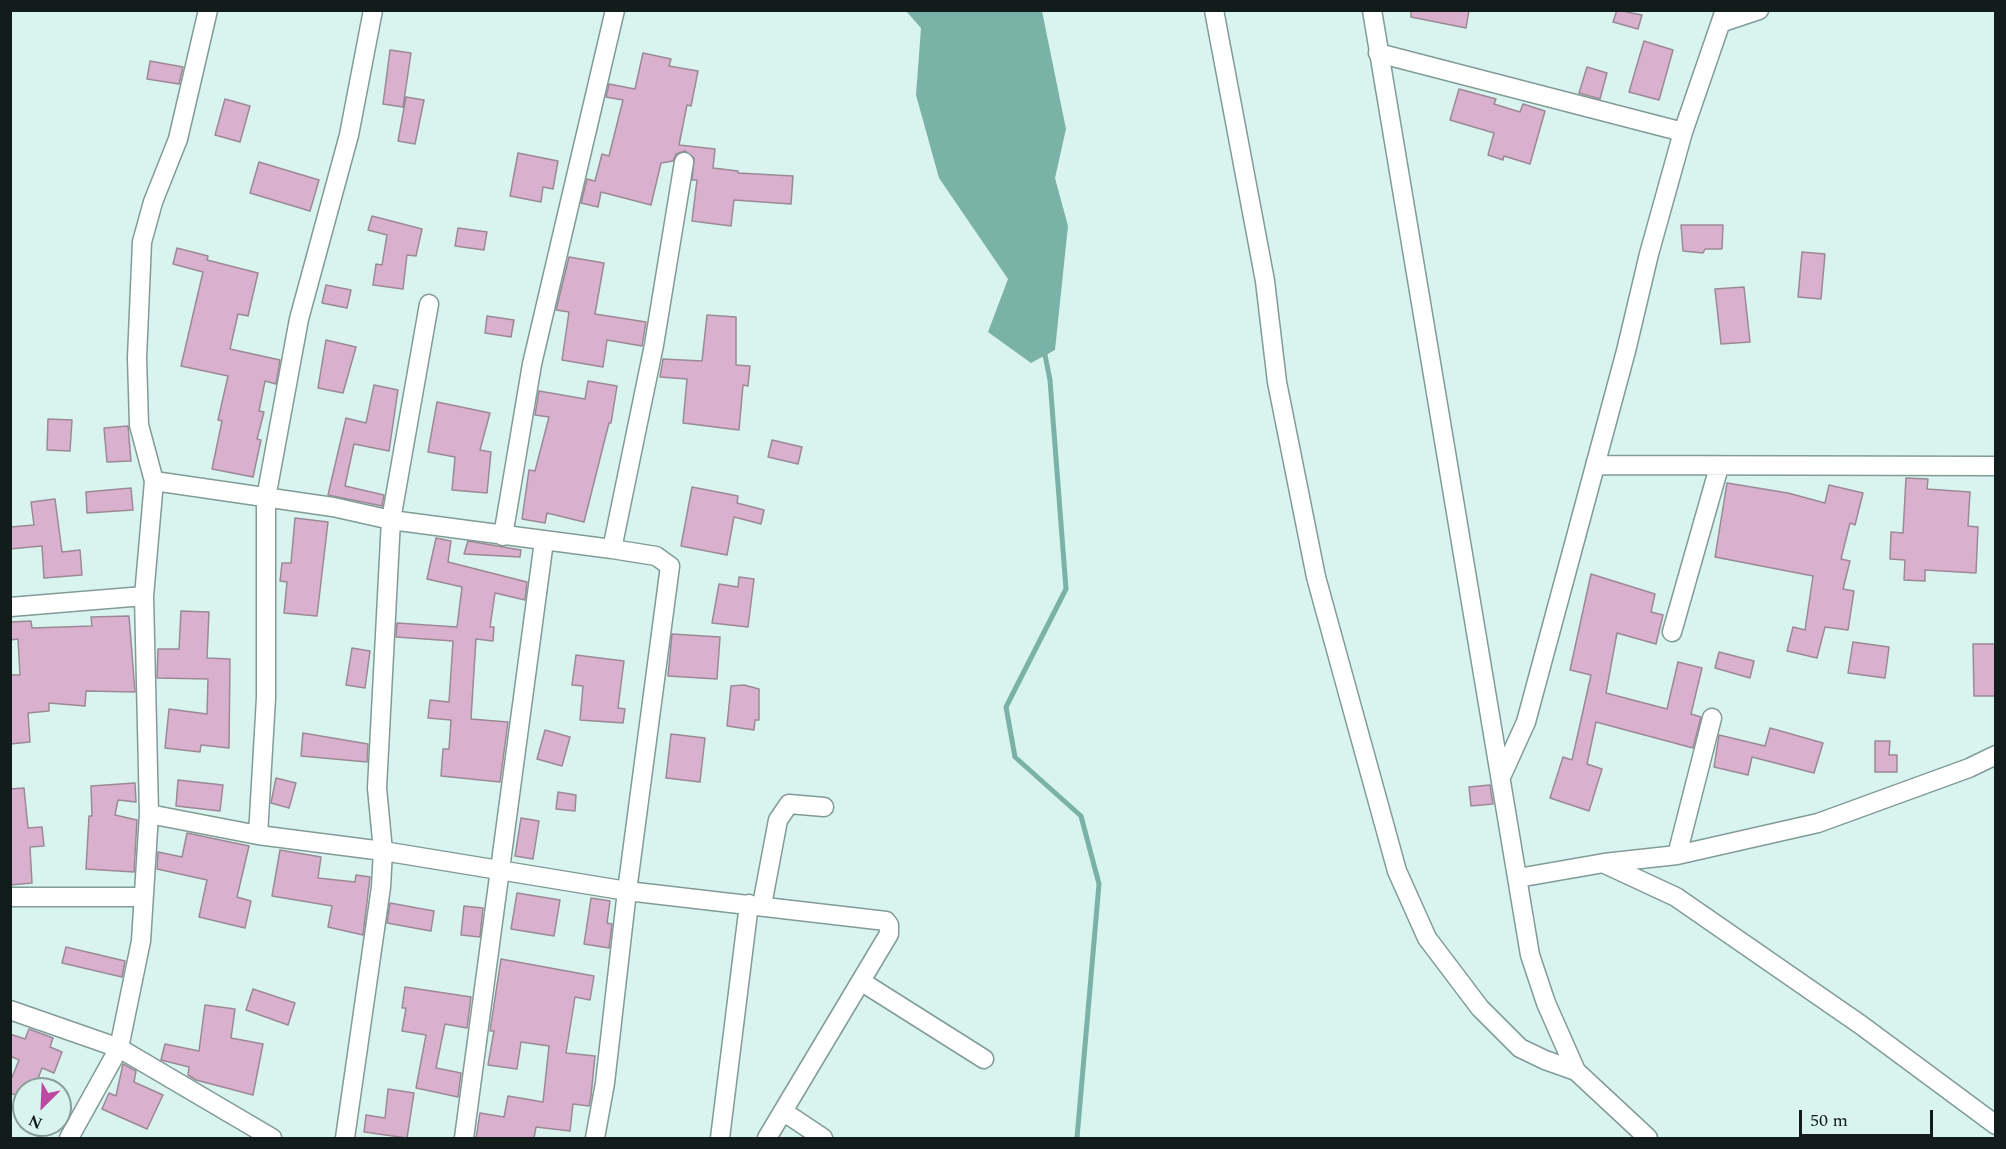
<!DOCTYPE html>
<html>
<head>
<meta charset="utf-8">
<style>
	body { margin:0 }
	#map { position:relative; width:2006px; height:1149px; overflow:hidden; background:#d9f4ef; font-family:Spectral,serif }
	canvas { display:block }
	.frame { position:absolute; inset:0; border:12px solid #121c1a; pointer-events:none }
	.north { position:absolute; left:12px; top:1077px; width:60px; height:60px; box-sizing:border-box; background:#d9f4ef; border:2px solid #899e9a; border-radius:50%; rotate:204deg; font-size:16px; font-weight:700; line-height:24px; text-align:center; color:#121c1a }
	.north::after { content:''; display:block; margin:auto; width:21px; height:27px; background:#bd49a2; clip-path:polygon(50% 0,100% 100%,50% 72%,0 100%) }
	.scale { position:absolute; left:1799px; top:1110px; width:134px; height:27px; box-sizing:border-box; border:3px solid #121c1a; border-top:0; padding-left:8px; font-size:18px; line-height:21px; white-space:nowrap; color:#121c1a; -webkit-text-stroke:4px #d9f4ef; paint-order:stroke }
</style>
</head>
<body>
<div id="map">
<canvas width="2006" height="1149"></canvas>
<div class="frame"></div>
<div class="north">N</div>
<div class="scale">50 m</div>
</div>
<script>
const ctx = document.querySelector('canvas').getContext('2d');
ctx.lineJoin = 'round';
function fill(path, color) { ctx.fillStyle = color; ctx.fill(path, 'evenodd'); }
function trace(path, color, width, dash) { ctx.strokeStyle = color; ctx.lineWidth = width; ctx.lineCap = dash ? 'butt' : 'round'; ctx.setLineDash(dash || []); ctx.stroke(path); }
fill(new Path2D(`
	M906 11H1042L1066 129 1055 178 1068 226 1055 350 1031 363 988 332 1008 279 939 178 916 95 921 28Z`), '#7ab2a8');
trace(new Path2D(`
	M1044 350 1050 380 1066 589 1006 707 1015 757 1081 816 1099 884 1077 1138`), '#7ab2a8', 5);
const building = new Path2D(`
	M1411 10H1469L1466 28 1411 17Z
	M1617 10 1642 15 1638 29 1613 22Z
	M1644 41 1673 50 1659 100 1629 92Z
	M390 50 411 53 403 107 383 104Z
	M643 53 671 59 669 66 698 71 691 106 687 105 679 145 715 149 713 168 738 171V173L793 176 791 204 734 200 731 226 692 221 697 180H692L694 158 685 151 676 154 673 161 661 163 651 205 601 192 598 207 581 203 587 179 595 181 602 154 609 156 623 100 606 97 609 84 635 89Z
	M150 61 183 67 179 84 147 79Z
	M1587 67 1607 73 1600 99 1579 93Z
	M1459 89 1496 99 1494 104 1520 112 1523 104 1545 111 1530 164 1504 156 1503 160 1488 155 1494 133 1450 120Z
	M406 97 424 100 415 144 398 141Z
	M225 99 250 106 240 142 215 135Z
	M518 153 558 161 553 189 543 187 541 202 510 196Z
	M259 162 319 180 310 211 250 193Z
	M372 216 422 229 416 256 407 255 403 289 373 285 376 264 382 265 387 235 368 230Z
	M1681 225H1723L1722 249H1705L1703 253 1683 251Z
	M458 228 487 232 484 250 455 246Z
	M177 248 208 256 207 260 258 273 248 316 238 314 230 349 280 360 276 384 265 381 259 411 264 412 257 439 261 440 253 477 212 469 222 421 218 420 228 376 181 366 203 272 173 264Z
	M1802 252 1825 254 1821 299 1798 297Z
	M569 257 604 263 595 314 646 322 642 346 607 340 603 367 562 360 569 312 556 310Z
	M326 285 351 290 347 308 322 303Z
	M1744 287 1750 342 1721 344 1715 289Z
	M707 315 736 317V365L750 366 748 386 743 385 739 430 683 423 687 379 660 377 663 359 702 361Z
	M487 316 514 320 511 337 485 333Z
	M326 340 356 347 343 393 318 388Z
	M588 381 617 386 611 423H609L584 522 547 513 545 523 522 519 529 470 535 471 549 417 535 415 539 391 585 399Z
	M374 385 398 390 389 451 354 444 345 486 384 495 382 506 328 495 346 418 366 423Z
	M437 402 490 413 480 450 491 452 487 493 452 490 455 457 428 452Z
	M48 419 72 420 70 451 47 450Z
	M128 426 131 461 107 462 104 428Z
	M772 440 802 447 798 464 768 457Z
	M1906 478 1928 479 1927 489 1970 492 1968 526 1978 527 1976 573 1925 570V581L1904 580 1905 560 1890 559 1891 532 1903 533Z
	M1727 483 1788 493 1825 503 1829 485 1863 493 1855 525 1850 523 1841 559 1850 561 1843 589 1854 591 1848 630 1825 627 1817 658 1787 651 1793 627 1805 630 1813 576 1715 557Z
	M692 487 738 496 737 503 764 510 761 524 734 517 727 555 681 546Z
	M131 488 133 510 87 513 86 492Z
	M55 499 62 552 80 550 82 575 44 578 42 546 10 549V527L34 525 31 502Z
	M295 518 328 522 317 616 284 613 287 582 280 581 282 563H291Z
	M436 538 451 541 448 562 527 582 525 600 495 593 490 627H494L493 641 476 639 471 719 508 722 500 782 441 776 443 749H449L451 720 428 718 430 700 449 702 453 641 396 637 397 623 457 627 462 587 427 579Z
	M468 541 521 550 520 557 464 554Z
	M1591 574 1655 594 1651 612 1663 615 1656 644 1617 633 1606 693 1667 709 1678 662 1702 668 1691 714 1701 717 1693 748 1596 722 1587 764 1602 769 1589 811 1550 798 1563 757 1572 760 1591 675 1570 670Z
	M739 577 754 579 748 627 712 623 719 584 738 587Z
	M181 611 209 612 207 658 230 659 229 748 201 745 200 752 165 748 169 709 207 714 208 679 157 678 158 649H179Z
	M129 616 135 692 86 691 85 706 49 703V711L28 713 30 742 10 744V675H20L18 639 10 640V622L31 621 32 628 92 626 91 617Z
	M672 634 720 637 717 679 668 676Z
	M1853 642 1889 647 1885 678 1848 673Z
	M1973 644H1995V696H1974Z
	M352 648 370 651 365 688 346 685Z
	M1719 652 1754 661 1750 678 1715 668Z
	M576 655 624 661 618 708 625 709 623 723 580 720 583 686 572 685Z
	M744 685 759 689V720H755L754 730 727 726 731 686Z
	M1770 728 1823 743 1814 773 1752 757 1748 775 1714 767 1719 735 1765 746Z
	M545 730 570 737 562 766 537 759Z
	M303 733 368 744 367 762 301 756Z
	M671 734 705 738 700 782 666 778Z
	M1875 741H1890L1889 755H1897V772H1875Z
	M276 778 296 783 289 808 271 803Z
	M178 780 223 785 220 811 176 806Z
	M135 783 136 802 118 800 115 815 137 820 134 872 86 869 89 816H92L91 786Z
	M1490 785 1493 804 1471 806 1469 787Z
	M24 788 28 828 42 827 44 846 30 847 32 883 10 885V789Z
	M558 792 576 795 575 811 556 809Z
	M521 818 539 821 533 859 515 856Z
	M187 833 249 846 237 897 251 901 245 928 199 917 207 880 157 869 158 852 182 857Z
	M280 850 321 857 318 878 355 882 356 875 370 877 363 935 328 927 332 906 272 896Z
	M517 893 560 900 554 936 511 929Z
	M591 898 610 901 607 923 612 924 609 948 584 944Z
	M390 903 434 911 431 931 387 923Z
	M464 906 483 908 480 937 461 935Z
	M66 947 125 961 122 977 62 963Z
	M501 959 594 976 590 1000 575 997 566 1053 595 1056 591 1096 589 1106 573 1104 570 1131 536 1127 534 1138H476L480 1113 504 1117 508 1096 543 1102 549 1046 521 1042 517 1069 488 1065 494 1031H490Z
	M405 987 471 997 467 1028 445 1024 436 1068 461 1073 458 1097 416 1088 426 1035 402 1031 406 1008H402Z
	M253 989 295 1003 288 1025 246 1010Z
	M205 1005 235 1009 231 1038 263 1044 253 1095 196 1080 188 1075 189 1067 161 1060 165 1044 199 1051Z
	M29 1029 53 1038 50 1047 62 1052 54 1073 42 1068 34 1089H24V1098L10 1093V1082L19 1060 10 1056V1034L25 1039Z
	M123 1064 136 1071 134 1082 163 1095 147 1129 102 1109 109 1093 116 1096Z
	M388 1089 414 1093 407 1138 364 1132 366 1115 385 1118Z`);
fill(building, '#d9b0cd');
trace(building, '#9c8996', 1.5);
const minor = new Path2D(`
	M1214 10 1265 281 1277 382 1316 577 1397 871 1427 938 1480 1008 1520 1048 1545 1060 1576 1071
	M1372 10 1530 955 1546 1003 1576 1071 1648 1138
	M1723 22 1759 10
	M1378 53 1683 132
	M1595 465 1996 466
	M154 481 333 507 391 520 612 549 656 556 670 566 627 891 605 1083 595 1138
	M503 536 532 364 615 10
	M612 549 654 345 684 162
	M10 607 144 596
	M1672 632 1719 467
	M1501 777 1526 722 1626 351 1649 254 1683 132 1725 10
	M149 814 258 835 383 851 627 891 886 921 889 925V934L767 1138
	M258 835 266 698V498L299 319 349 135 373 10
	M1677 855 1712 718
	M1605 864 1676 897 1861 1025 1996 1125
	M1518 878 1604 863 1677 855 1818 823 1969 768 1996 755
	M10 897H143
	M762 905 778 820 789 804 824 807
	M862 982 984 1059
	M10 1010 119 1048 272 1138
	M784 1112 823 1138
	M69 1138 119 1048 141 941 149 814 144 596 154 481 139 425 137 358 142 242 153 202 178 139 208 10
	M345 1138 381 887 383 851 377 788 391 520 429 304
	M464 1138 544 541
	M720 1138 749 904`);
trace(minor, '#819b96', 21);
trace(minor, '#fff', 18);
</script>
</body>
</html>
